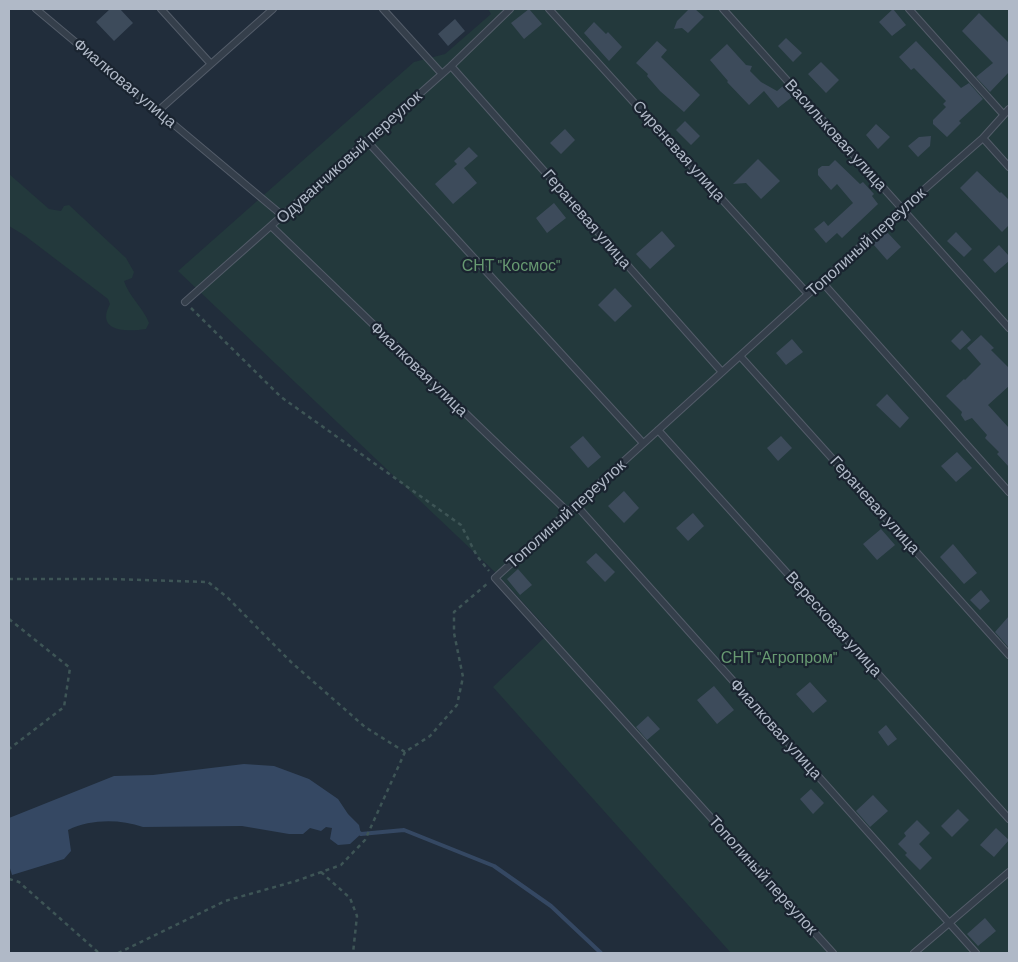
<!DOCTYPE html>
<html>
<head>
<meta charset="utf-8">
<style>
	body { margin:0 }
	#map { position:relative; width:1018px; height:962px; overflow:hidden; background:#212d3b; font-family:Barlow,sans-serif }
	canvas { display:block }
	.frame { position:absolute; inset:0; border:10px solid #b0b9c7; pointer-events:none }
</style>
</head>
<body>
<div id="map">
<canvas width="1018" height="962"></canvas>
<div class="frame"></div>
</div>
<script>
const ctx = document.querySelector('canvas').getContext('2d');
ctx.lineJoin = 'round';
function fill(path, color) { ctx.fillStyle = color; ctx.fill(path, 'evenodd'); }
function trace(path, color, width, dash) { ctx.strokeStyle = color; ctx.lineWidth = width; ctx.lineCap = dash ? 'butt' : 'round'; ctx.setLineDash(dash || []); ctx.stroke(path); }
function drawText(font, color, halo, rows, align = 'center') {
  ctx.font = font + ' Barlow,sans-serif'; ctx.lineWidth = 4.5; ctx.setLineDash([]); ctx.textBaseline = 'middle'; ctx.strokeStyle = halo; ctx.fillStyle = color; for (const [text, x, y, turn = 0] of rows) {
    ctx.save(); ctx.translate(x, y); ctx.rotate((+turn || 0) * Math.PI / 180); ctx.textAlign = isNaN(turn) ? turn : align; if (halo) ctx.strokeText(text, 0, 0); ctx.fillText(text, 0, 0); ctx.restore();
  }
}
fill(new Path2D(`
	M488 9H1009V953H731L493 687 550 632 496 573 178 271 414 62 445 54 491 14Z
	M9 174 49 209 61 211 64 206 69 205 126 258 134 272 132 278 124 281C129 297 143 307 149 323L146 329C127 332 95 332 110 304L108 299 24 235 9 226Z`), '#23393c');
fill(new Path2D(`
	M244 764 274 766 309 779 338 799 348 814 359 825 361 834 350 844 338 845 330 839 332 828 326 827 321 831 310 828 303 834H289L242 826 143 827C119 819 91 819 68 830L71 851 64 859 12 875 9 865V818L114 776 153 775Z`), '#354863');
trace(new Path2D(`
	M358 832 361 834 404 830 494 866 551 906 601 953`), '#354863', 4);
fill(new Path2D(`
	M110 9H120L133 23 114 41 96 22Z
	M529 9 542 24 524 39 511 23Z
	M689 9H695L704 17 688 33 682 28 674 29 677 21Z
	M893 9 906 25 892 36 879 22Z
	M979 13 1009 43V72L990 92 976 77 993 63 962 31Z
	M455 19 465 31 448 46 438 34Z
	M594 22 606 34 608 32 622 47 609 61 584 33Z
	M786 38 802 53 793 62 778 46Z
	M657 41 667 50 661 57 700 95 684 112 660 91 647 76 648 74 636 63Z
	M916 41 961 88 969 83 983 99 959 121 961 123 947 137 933 124V120L946 107 943 104 946 101 914 68 911 70 899 57Z
	M727 44 746 65 752 66 750 71 761 82 777 91 783 86 792 97 778 108 764 91 749 105 727 82 728 81 710 60Z
	M821 62 839 80 826 93 808 74Z
	M685 121 700 136 691 145 676 130Z
	M876 124 890 137 878 149 866 135Z
	M565 129 575 140 561 154 550 143Z
	M931 136 930 146 918 157 908 146 919 137Z
	M469 147 478 156 464 168 477 183 453 204 435 184 457 164 454 161Z
	M758 159 780 181 761 199 746 183 733 184Z
	M835 160 860 184 863 182 874 194 872 196 878 204 842 238 837 233 826 243 814 229 824 221 828 226 853 203 837 184 831 190 818 175V169L822 166H829Z
	M977 171 1000 193 1001 192 1009 200V225L1002 232 960 188Z
	M554 203 566 218 547 233 536 218Z
	M662 231 675 246 650 269 636 254Z
	M887 232 901 247 887 260 873 244Z
	M956 232 972 249 964 257 947 241Z
	M999 245 1009 256V261L995 273 983 260Z
	M615 288 632 306 615 322 598 305Z
	M962 330 971 340 960 350 951 341Z
	M981 335 994 348 991 350 1009 368V386L988 405 1009 428V467L997 454 999 452 985 438 987 435 972 418 965 421 961 415 962 412 946 396 964 379 965 380 981 364 967 348Z
	M792 339 803 352 786 365 776 353Z
	M887 394 909 418 900 428 876 405Z
	M583 436 601 457 588 468 570 447Z
	M781 436 792 448 778 461 767 448Z
	M957 452 972 468 956 482 941 466Z
	M624 491 639 508 624 523 608 506Z
	M693 513 704 526 688 541 676 528Z
	M881 529 895 545 877 560 863 544Z
	M953 544 977 573 964 584 940 557Z
	M596 553 615 572 605 582 586 562Z
	M518 569 532 585 520 595 507 579Z
	M981 590 990 601 980 610 970 600Z
	M1009 616V648L995 632Z
	M810 682 827 701 813 713 796 694Z
	M714 686 734 710 717 724 697 700Z
	M648 716 660 729 647 740 636 727Z
	M886 725 897 739 888 746 878 732Z
	M811 789 824 803 813 814 800 799Z
	M873 795 888 811 870 827 856 811Z
	M958 809 969 820 952 837 941 826Z
	M917 820 930 833 919 844 932 858 920 870 905 855 907 853 898 844 906 836 904 833Z
	M996 828 1009 840 994 857 980 845Z
	M985 918 996 931 978 946 967 934Z`), '#3d4b5b');
const lane = new Path2D(`
	M36 9 283 216
	M161 9 211 64
	M383 9 442 74
	M549 9 808 294
	M723 9 1009 328
	M909 9 1003 114
	M451 66 722 372
	M158 111 273 9
	M983 138 1009 167
	M367 141 643 443
	M271 226 568 512
	M822 282 1009 492
	M185 302 451 66 510 9
	M740 356 1009 655
	M658 430 1009 819
	M576 505 976 953
	M833 953 495 578 903 208 983 138 1009 109
	M914 953 1009 872`);
trace(lane, '#535c69', 8);
trace(new Path2D(`
	M191 308 281 397 461 525 477 556 489 571
	M9 579H111L208 582 228 598 291 662 365 727 405 752 430 736 457 705 463 677 454 633V612L488 583
	M9 619 70 668 64 707 9 749
	M321 872 350 898 357 916 353 953
	M9 879 19 882 99 953
	M118 953 225 901 296 881 341 865 365 840 405 752`), '#3e5556', 2.5, [4, 4]);
trace(lane, '#353f4b', 6);
drawText('16px', '#b0b9c7', '#1a2430', [
	["Фиалковая улица",125,83,40],
	["Васильковая улица",836,135,48],
	["Сиреневая улица",679,151,48],
	["Одуванчиковый переулок",349,157,-42],
	["Гераневая улица",587,219,49],
	["Тополиный переулок",866,242,-42],
	["Фиалковая улица",419,369,44],
	["Гераневая улица",875,505,48],
	["Тополиный переулок",566,514,-42],
	["Вересковая улица",834,624,48],
	["Фиалковая улица",776,729,48],
	["Тополиный переулок",763,875,48]
]);
drawText('16px', '#679971', '#1a2430', [
	["СНТ \"Космос\"",511,266],
	["СНТ \"Агропром\"",779,658]
]);
</script>
</body>
</html>
